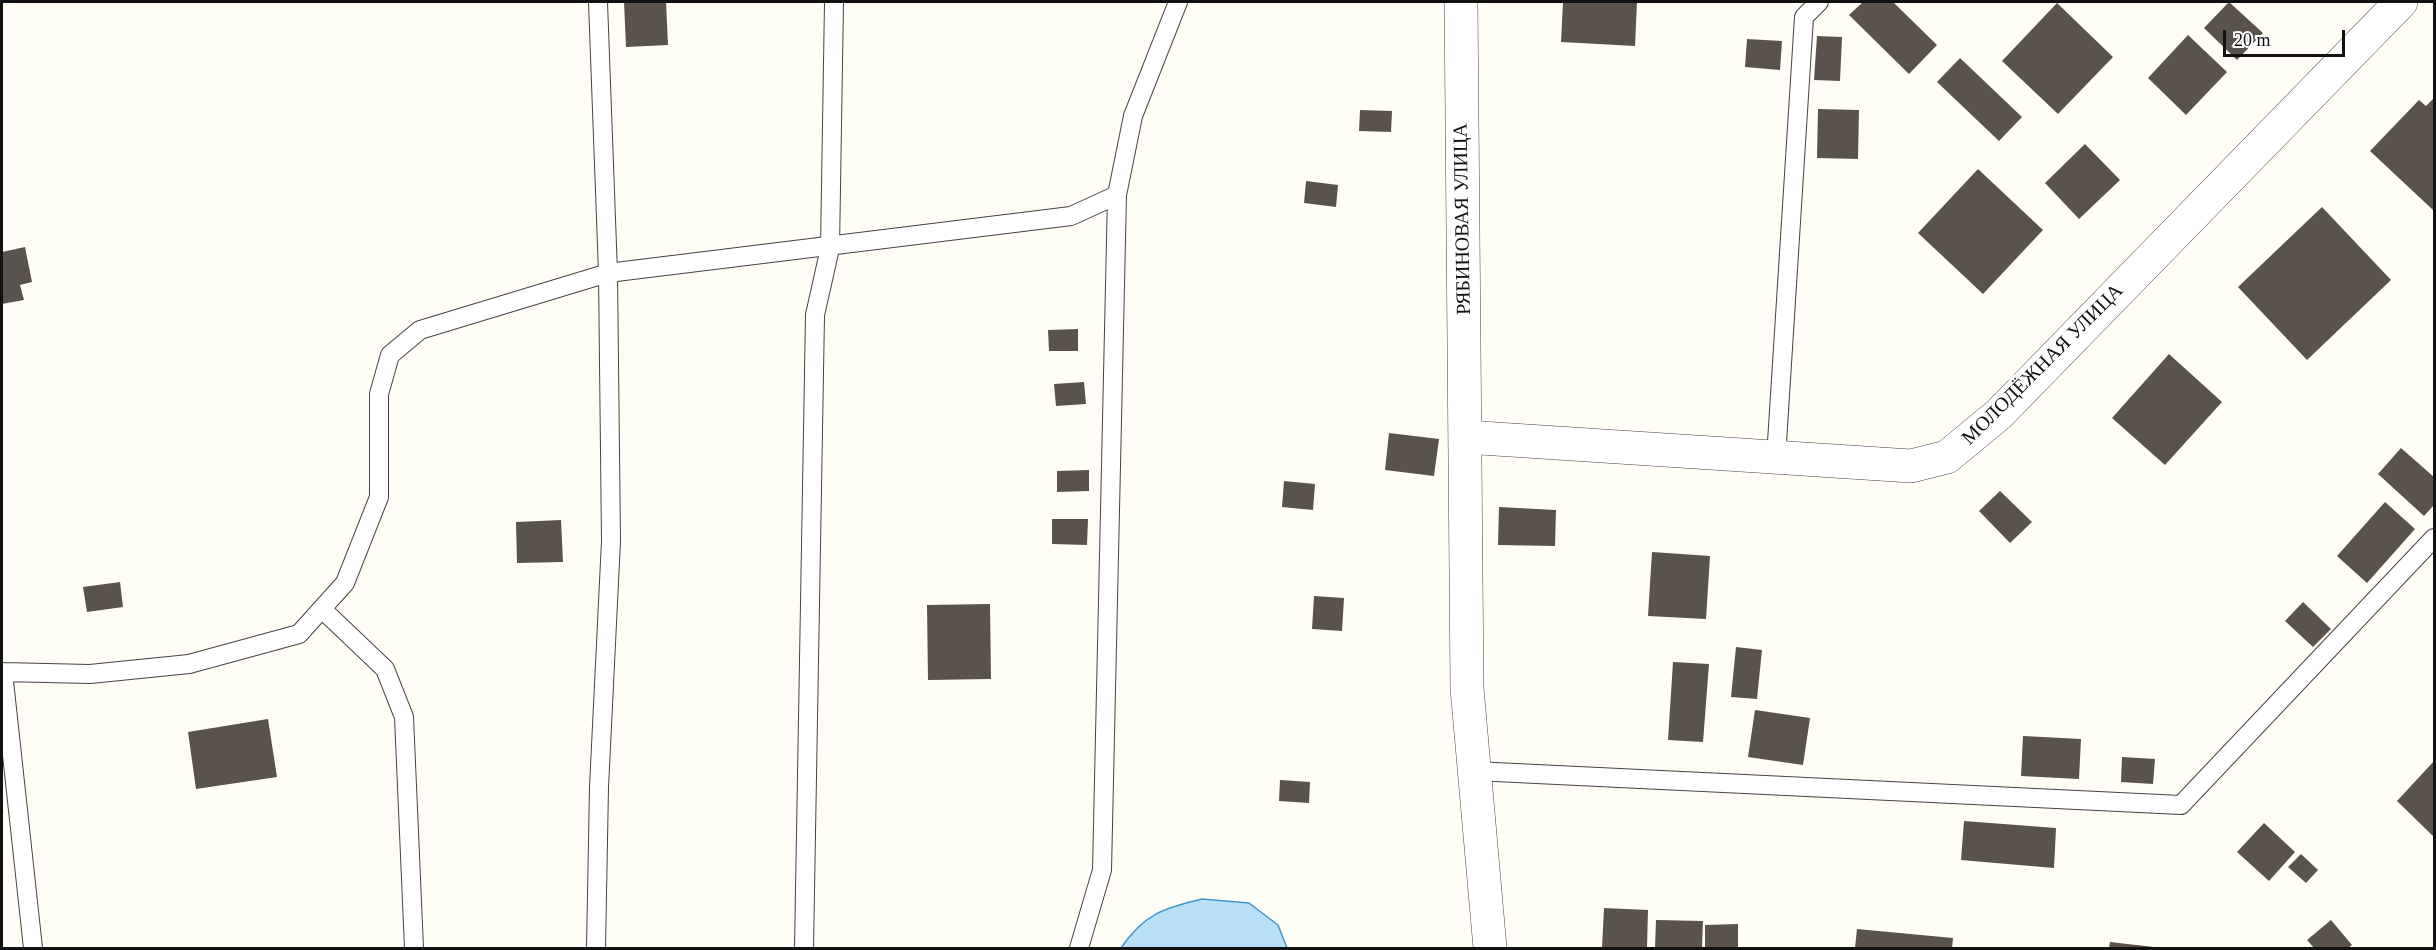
<!DOCTYPE html>
<html>
<head>
<meta charset="utf-8">
<style>
	body { margin:0 }
	#map { position:relative; width:2436px; height:950px; overflow:hidden; background:#fffdf5; font-family:"Times New Roman",serif }
	canvas { display:block }
	.frame { position:absolute; inset:0; border:3px solid #111; pointer-events:none }
	.scale { position:absolute; left:2223px; top:30px; width:122px; height:27px; box-sizing:border-box; border:3px solid #111; border-top:0; padding-left:8px; font-size:18px; line-height:21px; white-space:nowrap; color:#111; -webkit-text-stroke:4px #fff; paint-order:stroke }
</style>
</head>
<body>
<div id="map">
<canvas width="2436" height="950"></canvas>
<div class="frame"></div>
<div class="scale">20 m</div>
</div>
<script>
const ctx = document.querySelector('canvas').getContext('2d');
ctx.lineJoin = 'round';
function fill(path, color) { ctx.fillStyle = color; ctx.fill(path, 'evenodd'); }
function trace(path, color, width, dash) { ctx.strokeStyle = color; ctx.lineWidth = width; ctx.lineCap = dash ? 'butt' : 'round'; ctx.setLineDash(dash || []); ctx.stroke(path); }
function drawText(font, color, halo, rows, align = 'center') {
  ctx.font = font + ' "Times New Roman",serif'; ctx.lineWidth = 6; ctx.setLineDash([]); ctx.textBaseline = 'middle'; ctx.strokeStyle = halo; ctx.fillStyle = color; for (const [text, x, y, turn = 0] of rows) {
    ctx.save(); ctx.translate(x, y); ctx.rotate((+turn || 0) * Math.PI / 180); ctx.textAlign = isNaN(turn) ? turn : align; if (halo) ctx.strokeText(text, 0, 0); ctx.fillText(text, 0, 0); ctx.restore();
  }
}
const water = new Path2D(`
	M1202 899 1249 903 1278 925 1287 948H1121C1144 914 1164 908 1202 899Z`);
fill(water, '#b9e0f7');
trace(water, '#3f96cf', 1.5);
fill(new Path2D(`
	M624 2H666L668 45 626 47Z
	M1563 2H1637L1635 46 1561 42Z
	M1863 2H1893L1937 45 1909 74 1849 15Z
	M2229 2 2263 33 2237 60 2204 28Z
	M2057 3 2113 57 2058 114 2002 61Z
	M2188 35 2227 72 2186 115 2148 78Z
	M1817 36 1842 37 1840 81 1814 80Z
	M1747 39 1782 41 1780 70 1745 67Z
	M1960 58 2022 117 1999 141 1937 82Z
	M2434 98V209L2433 210 2370 151 2419 100 2426 106Z
	M1818 109 1859 110 1858 159 1817 158Z
	M1360 110 1392 111 1391 132 1359 131Z
	M2085 144 2120 180 2079 219 2045 183Z
	M1978 169 2043 230 1983 294 1918 233Z
	M1306 181 1338 185 1336 207 1304 203Z
	M2322 207 2391 280 2307 360 2238 287Z
	M25 247 32 282 20 285 24 300 2 304V252Z
	M1078 329V351H1049L1048 330Z
	M2169 354 2222 402 2165 465 2112 418Z
	M1084 382 1086 404 1056 406 1054 384Z
	M1389 433 1439 439 1434 476 1385 470Z
	M2401 448 2434 477V505L2424 516 2378 474Z
	M1089 470V491L1057 492V471Z
	M1284 481 1315 484 1313 510 1282 507Z
	M2000 491 2032 522 2010 543 1979 511Z
	M2385 502 2415 529 2367 583 2337 556Z
	M1499 507 1556 510 1555 546 1498 545Z
	M1052 519H1088L1087 545 1052 544Z
	M561 520 563 562 517 563 516 522Z
	M1652 552 1710 556 1706 619 1648 616Z
	M120 582 123 607 87 612 83 587Z
	M1314 596 1344 598 1342 631 1312 629Z
	M2303 602 2331 629 2313 647 2285 621Z
	M990 604 991 679 928 680 927 605Z
	M1736 647 1762 650 1757 699 1731 697Z
	M1673 662 1709 664 1703 742 1668 740Z
	M1755 710 1810 718 1803 765 1748 757Z
	M268 719 277 777 196 789 188 732Z
	M2023 736 2081 739 2079 779 2021 776Z
	M2122 757 2155 759 2153 784 2121 782Z
	M2434 761V837L2397 801Z
	M1280 780 1310 782 1309 803 1279 801Z
	M1964 821 2056 828 2054 868 1961 860Z
	M2264 823 2295 852 2269 881 2237 852Z
	M2301 854 2318 870 2306 883 2288 867Z
	M1604 908 1648 910 1647 948H1602Z
	M1656 920 1703 921 1702 948H1655Z
	M2331 920 2352 945 2348 948H2314L2307 940Z
	M1738 924V948H1705V925Z
	M1857 929 1953 938 1952 948H1855Z
	M2110 942 2154 947V948H2109Z`), '#5a524d');
const lane = new Path2D(`
	M1776 458 1804 17 1819 2
	M322 609 385 669 404 717 414 948
	M2 672 90 674 189 664 299 634 345 583 379 497V394L390 355 420 330 608 273 1071 216 1117 195 1133 116 1178 2
	M3 672 33 948
	M1474 771 2181 805 2434 538
	M596 948 599 787 611 541 608 273 598 2
	M804 948 815 315 830 248 834 2
	M1079 948 1102 870 1117 195`);
const street = new Path2D(`
	M1461 2 1467 688 1490 948
	M1465 437 1911 466 1947 457 1999 414 2401 2`);
trace(lane, '#444', 20);
trace(street, '#444', 34);
trace(lane, '#fff', 18);
trace(street, '#fff', 33);
drawText('20px', '#111', '#fff', [
	["РЯБИНОВАЯ УЛИЦА",1463,219,-91],
	["МОЛОДЁЖНАЯ УЛИЦА",2043,365,-45]
]);
</script>
</body>
</html>
